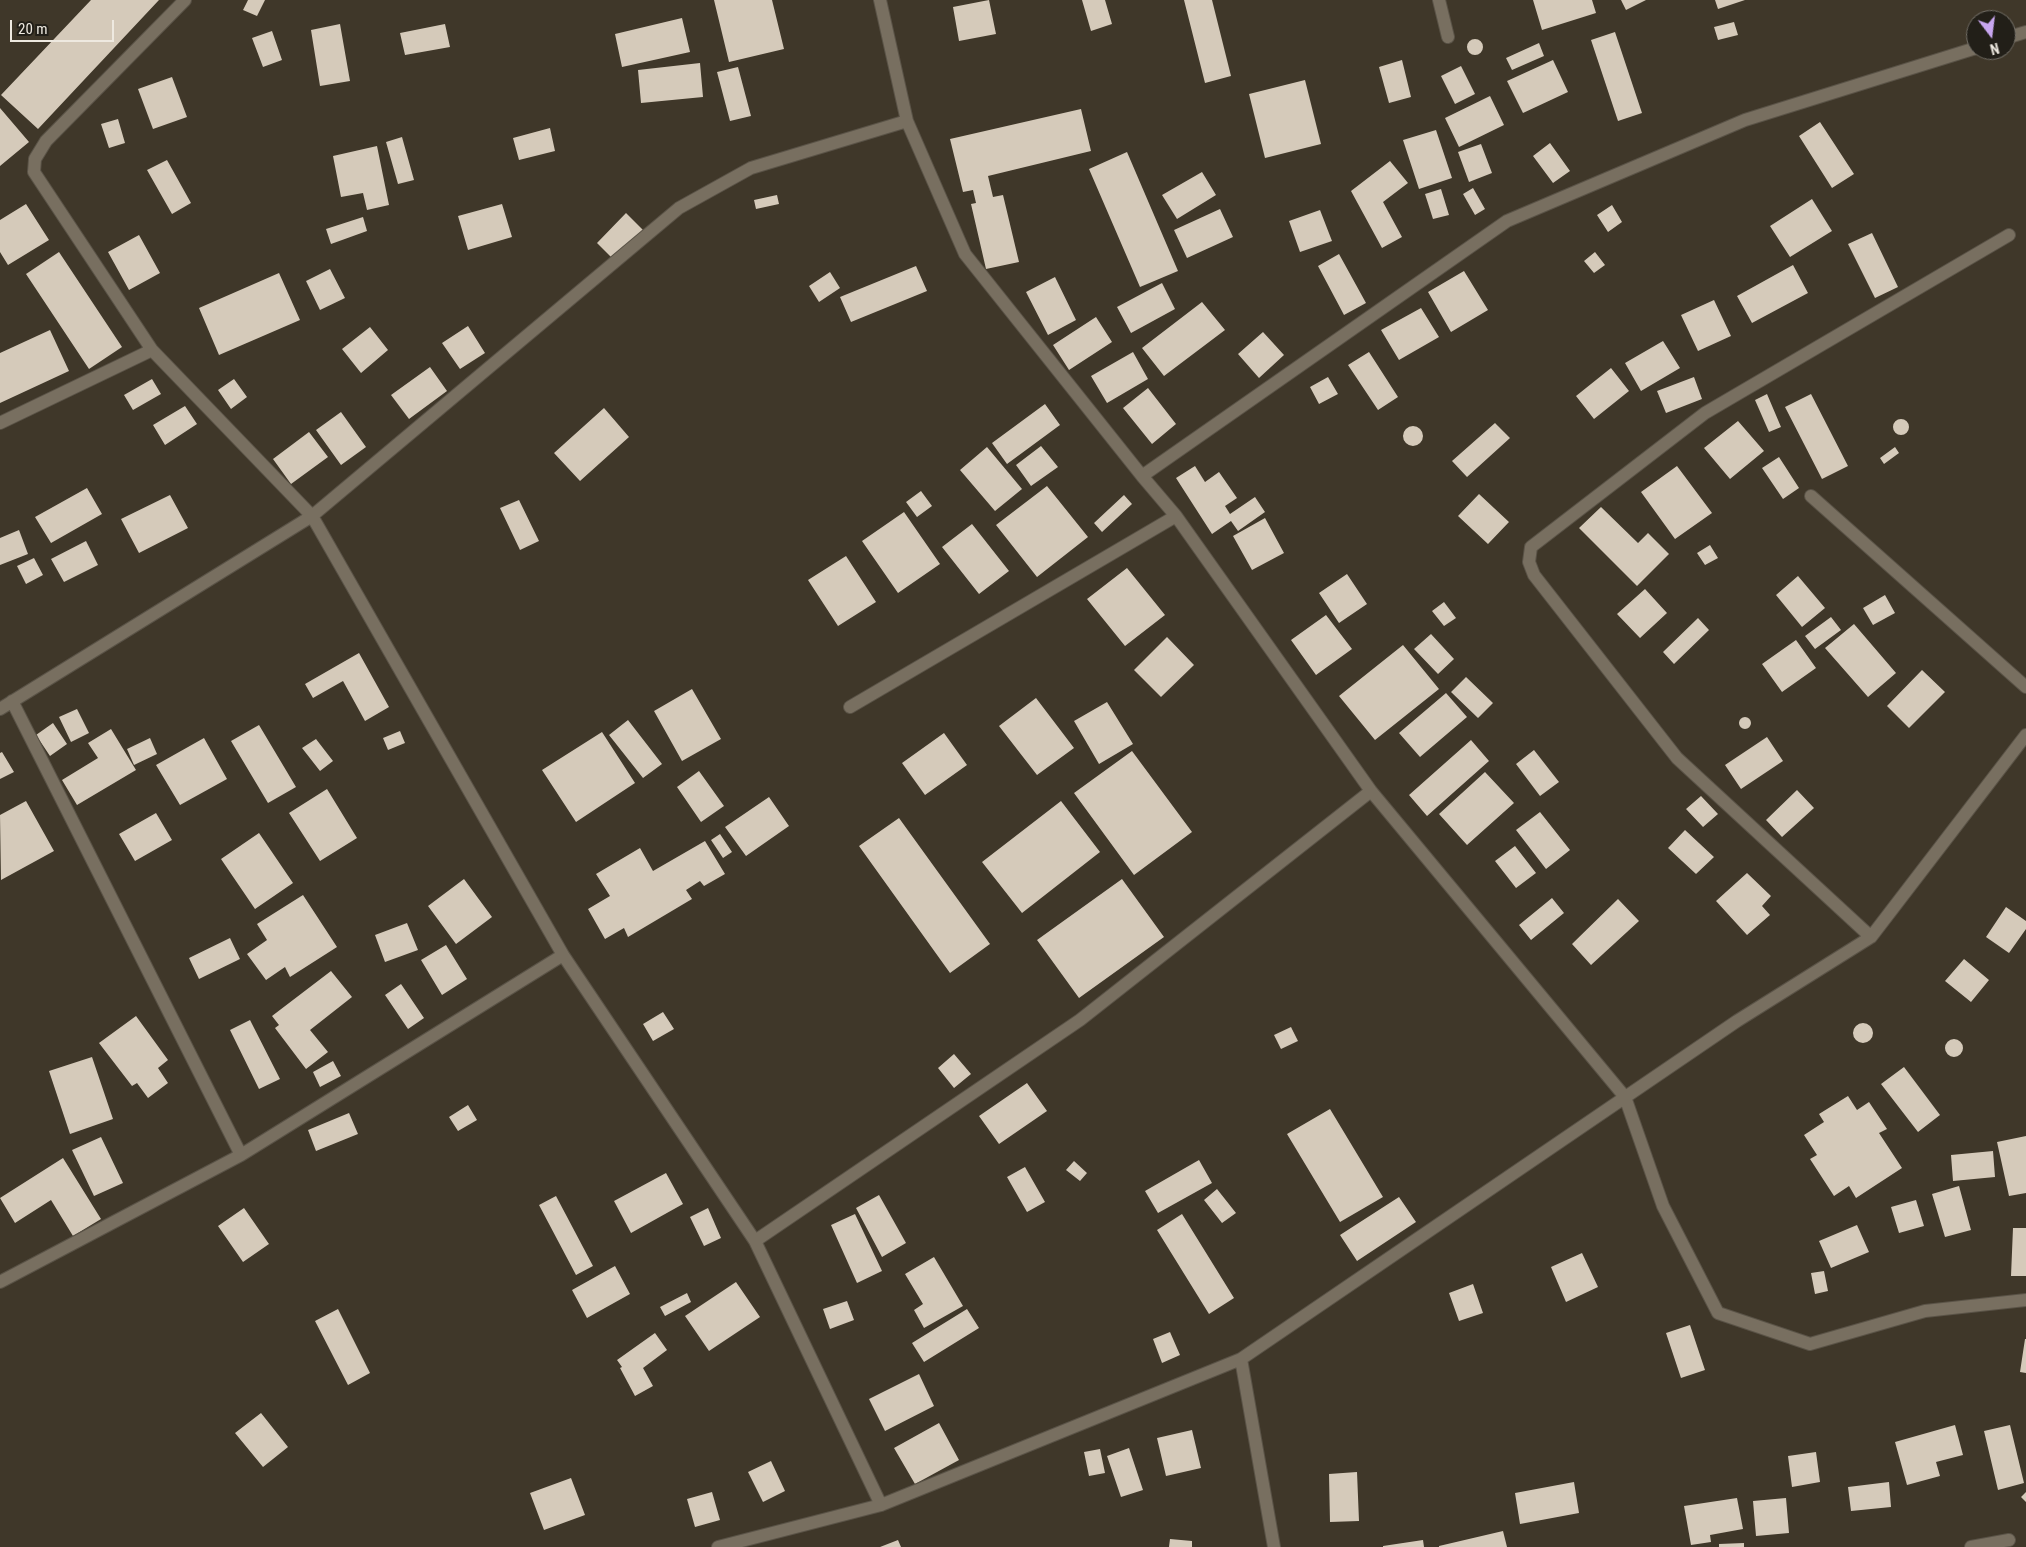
<!DOCTYPE html>
<html>
<head>
<meta charset="utf-8">
<style>
	body { margin:0 }
	#map { position:relative; width:2026px; height:1547px; overflow:hidden; background:#3f3729; font-family:"Roboto Condensed",sans-serif }
	canvas { display:block }
	.north { position:absolute; left:1966px; top:10px; width:50px; height:50px; box-sizing:border-box; background:#221f18; border:1px solid #747068; border-radius:50%; rotate:165deg; font-size:14px; font-weight:700; line-height:20px; text-align:center; color:#eee9e0 }
	.north::after { content:''; display:block; margin:auto; width:18px; height:22px; background:#c8a6ef; clip-path:polygon(50% 0,100% 100%,50% 72%,0 100%) }
	.scale { position:absolute; left:10px; top:20px; width:104px; height:22px; box-sizing:border-box; border:2px solid #eee9e0; border-top:0; padding-left:6px; font-size:15px; line-height:18px; white-space:nowrap; color:#eee9e0; -webkit-text-stroke:4px #221f18; paint-order:stroke }
</style>
</head>
<body>
<div id="map">
<canvas width="2026" height="1547"></canvas>
<div class="north">N</div>
<div class="scale">20 m</div>
</div>
<script>
const ctx = document.querySelector('canvas').getContext('2d');
ctx.lineJoin = 'round';
function fill(path, color) { ctx.fillStyle = color; ctx.fill(path, 'evenodd'); }
function trace(path, color, width, dash) { ctx.strokeStyle = color; ctx.lineWidth = width; ctx.lineCap = dash ? 'butt' : 'round'; ctx.setLineDash(dash || []); ctx.stroke(path); }
fill(new Path2D(`
	M91 0H159L38 129 1 95Z
	M248 0H265L257 16 243 10Z
	M714 0H772L784 49 729 62Z
	M989 0 996 34 959 41 953 7Z
	M1082 0H1105L1112 24 1091 31Z
	M1184 0H1212L1231 76 1205 83Z
	M1533 0H1592L1596 13 1542 30Z
	M1621 0H1646L1626 10Z
	M1715 0H1745L1718 9Z
	M682 18 690 52 622 67 615 34Z
	M1734 22 1738 35 1718 40 1714 27Z
	M340 24 350 81 320 86 311 30Z
	M445 24 450 47 405 55 400 33Z
	M272 31 282 60 263 67 252 38Z
	M1615 32 1642 113 1618 121 1591 40Z
	M1467 47a8 8 0 1 1 16 0a8 8 0 1 1-16 0Z
	M1539 43 1544 56 1512 70 1506 58Z
	M1402 60 1411 97 1389 103 1379 67Z
	M1553 60 1568 92 1523 113 1507 81Z
	M700 63 703 97 641 103 638 70Z
	M1461 66 1475 94 1455 104 1441 76Z
	M738 67 751 116 730 121 717 72Z
	M172 77 187 117 153 129 138 89Z
	M1305 80 1321 144 1265 158 1249 94Z
	M1490 96 1504 125 1459 147 1445 118Z
	M0 108 29 142 0 166Z
	M1081 109 1091 151 988 176 993 197 1003 195 1019 262 986 269 971 204 976 203 973 190 963 192 950 139Z
	M118 119 125 143 109 148 101 124Z
	M1820 122 1854 174 1832 188 1799 136Z
	M550 128 555 151 519 160 513 138Z
	M1436 130 1452 178 1419 189 1403 140Z
	M402 137 414 180 398 184 386 142Z
	M1550 143 1570 171 1553 183 1533 156Z
	M1481 144 1492 173 1469 182 1458 152Z
	M377 146 389 205 367 210 363 193 341 197 333 156Z
	M1127 152 1178 271 1140 287 1089 169Z
	M167 160 191 203 172 214 147 170Z
	M1390 161 1408 183 1383 202 1402 237 1382 248 1351 191Z
	M1202 172 1216 195 1177 219 1162 195Z
	M1473 188 1485 209 1475 215 1463 194Z
	M1441 189 1449 215 1433 219 1425 194Z
	M777 195 779 204 756 209 754 200Z
	M1812 199 1832 231 1790 257 1770 226Z
	M26 204 49 240 8 265 0 252V220Z
	M502 204 512 237 468 250 458 216Z
	M1612 205 1622 222 1608 232 1597 215Z
	M1220 209 1233 237 1187 258 1174 230Z
	M1320 210 1332 241 1300 252 1289 221Z
	M626 213 643 230 614 260 597 243Z
	M363 217 367 231 331 244 326 229Z
	M1872 233 1898 287 1875 298 1848 244Z
	M139 235 160 273 129 290 108 252Z
	M59 252 122 347 89 369 26 274Z
	M1595 252 1605 265 1594 273 1584 261Z
	M1339 254 1366 303 1344 315 1318 266Z
	M1793 265 1808 293 1752 323 1737 296Z
	M916 266 927 291 851 322 840 297Z
	M330 269 345 298 320 310 306 281Z
	M1464 271 1488 310 1451 332 1428 292Z
	M830 272 840 288 819 302 809 286Z
	M279 273 300 320 219 355 199 308Z
	M1055 277 1076 320 1048 335 1026 292Z
	M1162 283 1175 309 1131 333 1117 307Z
	M1714 300 1731 336 1698 351 1681 315Z
	M1202 302 1225 330 1164 376 1142 348Z
	M1421 308 1439 337 1399 360 1381 330Z
	M1096 317 1112 342 1069 370 1053 345Z
	M468 326 485 353 460 369 442 343Z
	M370 327 388 350 361 373 342 349Z
	M50 330 69 371 0 403V353Z
	M1263 332 1284 355 1259 378 1238 354Z
	M1663 341 1680 368 1641 391 1625 363Z
	M1133 352 1148 379 1107 403 1091 376Z
	M1369 352 1398 397 1378 410 1348 365Z
	M430 367 447 391 409 419 391 395Z
	M1611 368 1629 391 1594 419 1576 396Z
	M1328 377 1338 394 1319 404 1310 387Z
	M1694 377 1702 399 1666 413 1657 391Z
	M152 379 161 394 133 410 124 395Z
	M234 379 247 397 231 409 218 390Z
	M1148 388 1176 424 1152 444 1123 408Z
	M1767 394 1781 427 1769 432 1755 400Z
	M1811 394 1848 466 1822 479 1785 407Z
	M1045 404 1060 425 1007 464 992 443Z
	M185 406 197 424 165 445 153 425Z
	M604 408 629 437 580 481 554 453Z
	M341 412 366 447 341 465 316 430Z
	M1893 427a8 8 0 1 1 16 0a8 8 0 1 1-16 0Z
	M1738 421 1764 451 1730 479 1704 448Z
	M1495 423 1510 438 1467 477 1452 461Z
	M1403 436a10 10 0 1 1 20 0a10 10 0 1 1-20 0Z
	M309 432 328 457 291 484 273 459Z
	M1041 446 1058 467 1031 486 1016 465Z
	M987 447 1022 489 995 511 960 470Z
	M1895 447 1899 453 1884 464 1880 458Z
	M1779 457 1799 488 1783 499 1762 468Z
	M1195 466 1205 482 1219 472 1237 498 1225 506 1230 514 1255 497 1265 512 1238 531 1231 521 1212 534 1176 478Z
	M1677 466 1712 513 1675 539 1641 492Z
	M1047 486 1088 537 1037 577 996 525Z
	M87 488 102 514 51 543 35 517Z
	M921 491 932 506 917 517 906 502Z
	M1479 494 1509 522 1488 544 1458 516Z
	M170 495 188 528 139 553 121 519Z
	M1124 495 1132 504 1102 532 1094 523Z
	M519 500 539 541 520 550 500 508Z
	M1601 507 1638 543 1648 533 1669 554 1637 586 1579 528Z
	M904 512 940 564 898 593 862 541Z
	M1265 518 1284 553 1252 570 1233 536Z
	M972 524 1009 571 979 594 942 547Z
	M19 530 28 554 0 565V538Z
	M86 541 98 565 64 582 51 559Z
	M1710 545 1718 558 1705 565 1697 553Z
	M846 556 876 602 838 626 808 580Z
	M34 558 43 575 26 584 17 566Z
	M1127 568 1165 615 1125 646 1087 599Z
	M1347 574 1367 604 1339 623 1319 593Z
	M1798 576 1825 608 1802 627 1776 595Z
	M1645 589 1667 613 1640 638 1617 614Z
	M1885 595 1895 613 1873 625 1863 608Z
	M1444 602 1456 618 1444 626 1432 611Z
	M1326 615 1352 649 1316 675 1291 640Z
	M1831 617 1841 630 1815 649 1805 636Z
	M1698 618 1709 630 1674 664 1663 652Z
	M1854 624 1896 673 1868 697 1825 648Z
	M1431 634 1454 659 1438 674 1414 649Z
	M1167 637 1194 665 1161 697 1134 670Z
	M1796 640 1816 668 1782 692 1762 664Z
	M1403 645 1439 689 1375 740 1339 696Z
	M359 653 389 707 365 721 343 681 313 698 305 684Z
	M1922 670 1945 692 1909 728 1887 706Z
	M1466 677 1493 703 1478 718 1451 692Z
	M692 689 721 739 682 761 654 711Z
	M1446 693 1467 717 1420 757 1399 733Z
	M1036 698 1074 748 1037 775 999 726Z
	M1107 702 1133 744 1099 764 1074 721Z
	M77 709 89 733 71 742 59 717Z
	M1739 723a6 6 0 1 1 12 0a6 6 0 1 1-12 0Z
	M628 720 662 764 643 778 609 735Z
	M53 723 67 744 50 756 36 735Z
	M259 725 296 787 268 803 231 741Z
	M111 729 136 770 77 805 62 780 98 758 88 743Z
	M400 731 405 743 388 750 383 738Z
	M602 732 635 783 576 822 542 770Z
	M944 733 967 765 925 795 902 763Z
	M1767 737 1783 761 1741 789 1725 765Z
	M150 738 157 754 134 765 127 749Z
	M204 738 227 779 180 805 156 765Z
	M316 739 333 761 320 771 302 748Z
	M1471 740 1489 761 1427 816 1409 795Z
	M1534 750 1559 782 1540 796 1516 764Z
	M1132 751 1192 832 1134 875 1074 793Z
	M2 752 14 772 0 779V753Z
	M699 771 724 806 701 822 677 787Z
	M1485 772 1514 803 1467 845 1439 814Z
	M327 789 357 838 320 861 289 813Z
	M1797 790 1814 808 1782 837 1766 820Z
	M1701 796 1718 814 1703 827 1686 809Z
	M769 797 789 826 746 856 725 827Z
	M26 801 54 851 1 880 0 815Z
	M1061 801 1100 852 1022 913 982 862Z
	M1540 812 1570 850 1546 869 1516 830Z
	M156 813 172 840 135 861 119 834Z
	M899 818 990 944 950 973 859 846Z
	M1685 830 1714 857 1696 874 1668 848Z
	M259 833 293 883 255 909 221 859Z
	M720 834 732 852 723 858 711 840Z
	M705 841 725 874 704 886 700 881 686 890 692 899 628 937 624 928 605 939 588 909 610 896 596 874 640 848 653 871Z
	M1515 846 1536 873 1516 888 1495 861Z
	M1747 873 1771 896 1762 906 1770 915 1747 935 1716 901Z
	M464 879 492 917 456 944 428 906Z
	M1122 879 1164 937 1079 998 1037 940Z
	M303 895 337 947 290 977 285 967 266 980 247 954 267 940 257 924Z
	M1552 898 1564 913 1531 940 1519 925Z
	M1618 899 1639 921 1591 965 1572 944Z
	M2006 907 2026 921V929L2009 953 1986 937Z
	M407 923 418 950 385 962 375 935Z
	M230 938 240 959 199 979 189 958Z
	M446 945 467 979 442 995 421 960Z
	M1964 959 1989 980 1971 1002 1945 981Z
	M331 971 352 997 310 1030 328 1052 306 1069 275 1028 279 1025 272 1016Z
	M401 984 424 1018 408 1029 385 995Z
	M663 1012 674 1029 653 1041 643 1024Z
	M136 1016 168 1060 158 1068 168 1083 148 1098 137 1083 132 1086 99 1043Z
	M250 1020 280 1079 259 1089 230 1030Z
	M1853 1033a10 10 0 1 1 20 0a10 10 0 1 1-20 0Z
	M1291 1027 1298 1041 1281 1049 1274 1035Z
	M1945 1048a9 9 0 1 1 18 0a9 9 0 1 1-18 0Z
	M954 1054 971 1074 954 1088 938 1068Z
	M92 1057 113 1119 70 1134 49 1071Z
	M333 1061 341 1076 320 1087 313 1072Z
	M1904 1067 1940 1115 1918 1132 1881 1084Z
	M1027 1083 1047 1111 999 1144 979 1116Z
	M1848 1096 1857 1110 1869 1102 1887 1129 1879 1133 1902 1168 1856 1198 1849 1186 1834 1196 1810 1159 1817 1155 1804 1135 1824 1122 1819 1114Z
	M468 1105 477 1120 458 1131 449 1117Z
	M1330 1109 1383 1197 1340 1222 1287 1134Z
	M349 1113 358 1134 316 1151 308 1130Z
	M2026 1136V1193L2009 1196 1997 1142Z
	M101 1137 123 1183 94 1196 72 1150Z
	M1993 1151 1995 1177 1953 1181 1951 1155Z
	M63 1158 101 1219 73 1236 51 1200 15 1223 0 1198Z
	M1199 1160 1212 1183 1158 1213 1145 1191Z
	M1074 1161 1087 1173 1080 1181 1066 1170Z
	M1025 1167 1045 1202 1027 1212 1007 1177Z
	M666 1173 683 1204 631 1233 614 1201Z
	M1959 1186 1971 1230 1945 1237 1932 1194Z
	M1217 1189 1236 1213 1222 1223 1204 1200Z
	M879 1195 906 1243 882 1257 856 1208Z
	M556 1196 593 1266 576 1275 539 1205Z
	M1399 1197 1416 1222 1357 1261 1340 1235Z
	M1916 1200 1924 1226 1899 1233 1891 1207Z
	M244 1208 269 1244 243 1262 218 1226Z
	M708 1208 721 1238 704 1246 690 1217Z
	M855 1214 882 1271 857 1283 831 1225Z
	M1182 1214 1234 1298 1209 1314 1157 1230Z
	M1857 1225 1869 1252 1831 1268 1819 1241Z
	M2013 1228H2026V1276H2011Z
	M1582 1253 1598 1287 1566 1302 1551 1267Z
	M934 1257 963 1306 924 1328 914 1310 923 1304 905 1274Z
	M615 1266 630 1294 587 1318 572 1290Z
	M1824 1271 1828 1291 1815 1294 1811 1273Z
	M736 1282 760 1317 709 1351 685 1316Z
	M1473 1284 1483 1313 1459 1321 1449 1293Z
	M687 1293 691 1302 665 1316 660 1307Z
	M847 1301 854 1320 830 1329 823 1309Z
	M338 1309 370 1373 348 1385 315 1321Z
	M967 1309 979 1328 924 1362 912 1343Z
	M1690 1325 1705 1370 1681 1378 1666 1333Z
	M1170 1332 1180 1355 1162 1363 1153 1339Z
	M655 1333 667 1350 643 1368 653 1386 635 1396 620 1368 622 1367 617 1360Z
	M2025 1339H2026V1373L2020 1372Z
	M919 1374 934 1406 885 1431 869 1399Z
	M261 1413 288 1447 263 1467 235 1433Z
	M939 1423 959 1460 915 1484 894 1448Z
	M1955 1425 1963 1455 1936 1462 1940 1476 1907 1485 1895 1442Z
	M2010 1425 2024 1483 1998 1490 1984 1431Z
	M1192 1430 1201 1468 1166 1476 1157 1438Z
	M1129 1448 1143 1490 1121 1497 1107 1456Z
	M1100 1449 1105 1473 1089 1476 1084 1452Z
	M1816 1452 1820 1482 1792 1487 1788 1456Z
	M771 1461 785 1491 763 1502 748 1472Z
	M1357 1472 1359 1521 1330 1522 1329 1474Z
	M571 1478 585 1515 544 1530 530 1493Z
	M1574 1482 1579 1513 1520 1524 1515 1493Z
	M1889 1482 1891 1507 1851 1511 1848 1487Z
	M712 1492 720 1520 695 1527 687 1499Z
	M2026 1492V1502L2021 1497Z
	M1737 1498 1743 1529 1710 1535 1711 1542 1691 1545 1684 1506Z
	M1786 1498 1789 1533 1756 1536 1753 1501Z
	M1503 1531 1507 1547H1439V1546Z
	M1170 1539 1192 1541V1547H1169Z
	M898 1540 901 1547H880Z
	M1423 1540 1424 1547H1383V1546Z
	M1744 1543V1547H1719V1544Z`), '#d5caba');
const minor = new Path2D(`
	M185 0 46 141 35 159 34 172 152 350 312 516 563 955 755 1241 881 1505
	M880 0 907 121 965 254 1142 476 1176 516 1371 791 1625 1097 1663 1206 1718 1313 1810 1344 1925 1311 2026 1300
	M1439 0 1448 37
	M2006 38 2026 32
	M0 423 152 350
	M1142 476 1507 221 1745 120 1976 48
	M1811 496 2026 687
	M12 701 241 1155
	M850 707 1176 516
	M0 709 312 516 679 208 751 168 907 121
	M1871 937 1677 758 1534 575 1529 562 1531 547 1705 413 2009 235
	M755 1241 1080 1020 1371 791
	M0 1282 241 1155 563 955
	M1241 1359 1274 1547
	M718 1547 881 1505 1241 1359 1737 1021 1871 937 2026 735
	M1971 1547 2009 1540`);
trace(minor, '#5a5347', 14);
trace(minor, '#786f60', 12);
</script>
</body>
</html>
